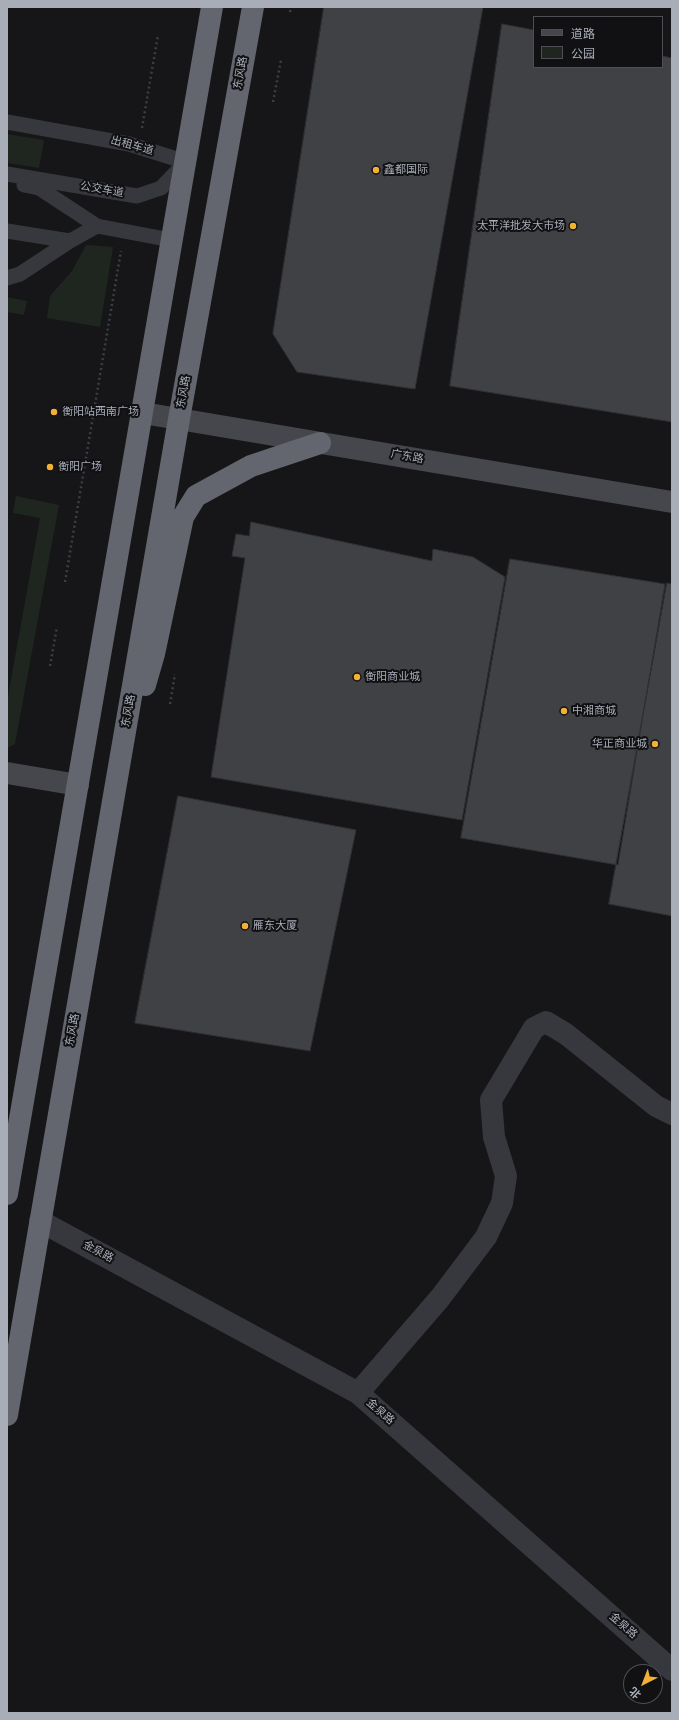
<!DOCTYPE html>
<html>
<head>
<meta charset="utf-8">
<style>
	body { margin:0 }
	#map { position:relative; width:679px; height:1720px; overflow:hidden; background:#161618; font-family:Roboto,"Noto Sans SC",sans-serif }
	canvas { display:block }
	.frame { position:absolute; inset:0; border:8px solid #a8adb8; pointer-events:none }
	.legend { position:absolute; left:533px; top:16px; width:130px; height:52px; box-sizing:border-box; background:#111113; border:1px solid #4d4f55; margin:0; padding:5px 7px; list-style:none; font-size:12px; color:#a8adb8 }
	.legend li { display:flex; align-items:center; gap:8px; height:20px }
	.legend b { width:20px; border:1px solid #4d4f55 }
	.north { position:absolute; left:623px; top:1664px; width:40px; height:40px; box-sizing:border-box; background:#111113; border:1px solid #4d4f55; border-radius:50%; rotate:222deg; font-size:11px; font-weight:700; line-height:16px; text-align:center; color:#a8adb8 }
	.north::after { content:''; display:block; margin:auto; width:14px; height:18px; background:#f2b134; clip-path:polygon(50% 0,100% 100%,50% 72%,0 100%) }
</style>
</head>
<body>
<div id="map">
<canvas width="679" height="1720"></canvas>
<div class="frame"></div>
<ul class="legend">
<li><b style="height:5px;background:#45474d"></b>道路</li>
<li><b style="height:11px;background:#1e261f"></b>公园</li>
</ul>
<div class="north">北</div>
</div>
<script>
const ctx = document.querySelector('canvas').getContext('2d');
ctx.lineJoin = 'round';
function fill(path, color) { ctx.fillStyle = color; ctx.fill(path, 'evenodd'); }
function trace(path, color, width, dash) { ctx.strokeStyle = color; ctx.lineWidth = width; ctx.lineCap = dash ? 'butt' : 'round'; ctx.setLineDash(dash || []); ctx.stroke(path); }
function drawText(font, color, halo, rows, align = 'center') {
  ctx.font = font + ' Roboto,"Noto Sans SC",sans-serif'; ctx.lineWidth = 4; ctx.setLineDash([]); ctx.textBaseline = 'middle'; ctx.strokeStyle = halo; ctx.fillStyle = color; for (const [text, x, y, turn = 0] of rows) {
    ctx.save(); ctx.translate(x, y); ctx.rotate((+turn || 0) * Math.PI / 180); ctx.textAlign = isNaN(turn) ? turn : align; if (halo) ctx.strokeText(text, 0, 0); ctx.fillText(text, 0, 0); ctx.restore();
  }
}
fill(new Path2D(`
	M7 134 44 140 39 168 7 163Z
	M86 245 113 247 100 327 47 318 50 296 72 271Z
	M7 297 27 301 24 315 7 312Z
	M16 496 59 505 15 744 7 748V702L40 518 13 513Z`), '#1e261f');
const building = new Path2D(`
	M324 7H483L415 389 297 372 273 334Z
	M502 24 534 30V67H662V56L672 58V422L450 386Z
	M251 522 432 561 433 549 473 557 505 577 462 820 211 777 245 558 232 556 236 534 249 536Z
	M510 559 665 584 618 865 461 838Z
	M667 583 672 584V916L609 904Z
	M178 796 356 830 310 1051 135 1023Z`);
fill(building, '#404145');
trace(building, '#303034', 1);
trace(new Path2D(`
	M290 12 291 7
	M273 102 281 60
	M142 128 158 35
	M65 582 121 251
	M50 666 57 627
	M170 704 175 674`), '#3d3f44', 2.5, [2, 3]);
trace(new Path2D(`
	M7 122 129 144 186 162 161 188 137 196 7 174
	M24 185 39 188 97 226 171 240
	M7 231 70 241 97 226
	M7 278 20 274 70 241`), '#37383d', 15);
trace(new Path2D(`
	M40 1221 358 1393 672 1670
	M358 1393 440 1298 486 1237 502 1203 506 1176 494 1137 491 1100 534 1028 546 1022 566 1034 656 1106 672 1114`), '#37383d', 22);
trace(new Path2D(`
	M143 413 672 502
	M7 773 78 785`), '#45474d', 22);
trace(new Path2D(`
	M145 685 154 654 183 517 196 496 251 466 320 443
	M7 1194 212 7
	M7 1415 179 419 253 7`), '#63666e', 22);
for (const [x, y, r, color] of [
	[376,170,4,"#f2b134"],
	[573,226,4,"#f2b134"],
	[54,412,4,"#f2b134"],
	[50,467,4,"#f2b134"],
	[357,677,4,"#f2b134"],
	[564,711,4,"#f2b134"],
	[655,744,4,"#f2b134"],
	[245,926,4,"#f2b134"]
]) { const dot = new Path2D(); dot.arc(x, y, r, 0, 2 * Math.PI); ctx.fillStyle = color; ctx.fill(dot); trace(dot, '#111113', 1.5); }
drawText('11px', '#a8adb8', '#111113', [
	["东风路",241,73,-80],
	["出租车道",132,146,15],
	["公交车道",102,190,10],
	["东风路",184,392,-80],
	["广东路",407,457,10],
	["东风路",129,711,-80],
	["东风路",73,1030,-80],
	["金泉路",98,1252,28],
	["金泉路",380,1412,41],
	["金泉路",623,1626,41]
]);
drawText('11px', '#a8adb8', '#111113', [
	["鑫都国际",384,170],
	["太平洋批发大市场",565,226,"right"],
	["衡阳站西南广场",62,412],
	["衡阳广场",58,467],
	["衡阳商业城",365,677],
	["中湘商城",572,711],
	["华正商业城",647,744,"right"],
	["雁东大厦",253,926]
], 'left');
</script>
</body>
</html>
